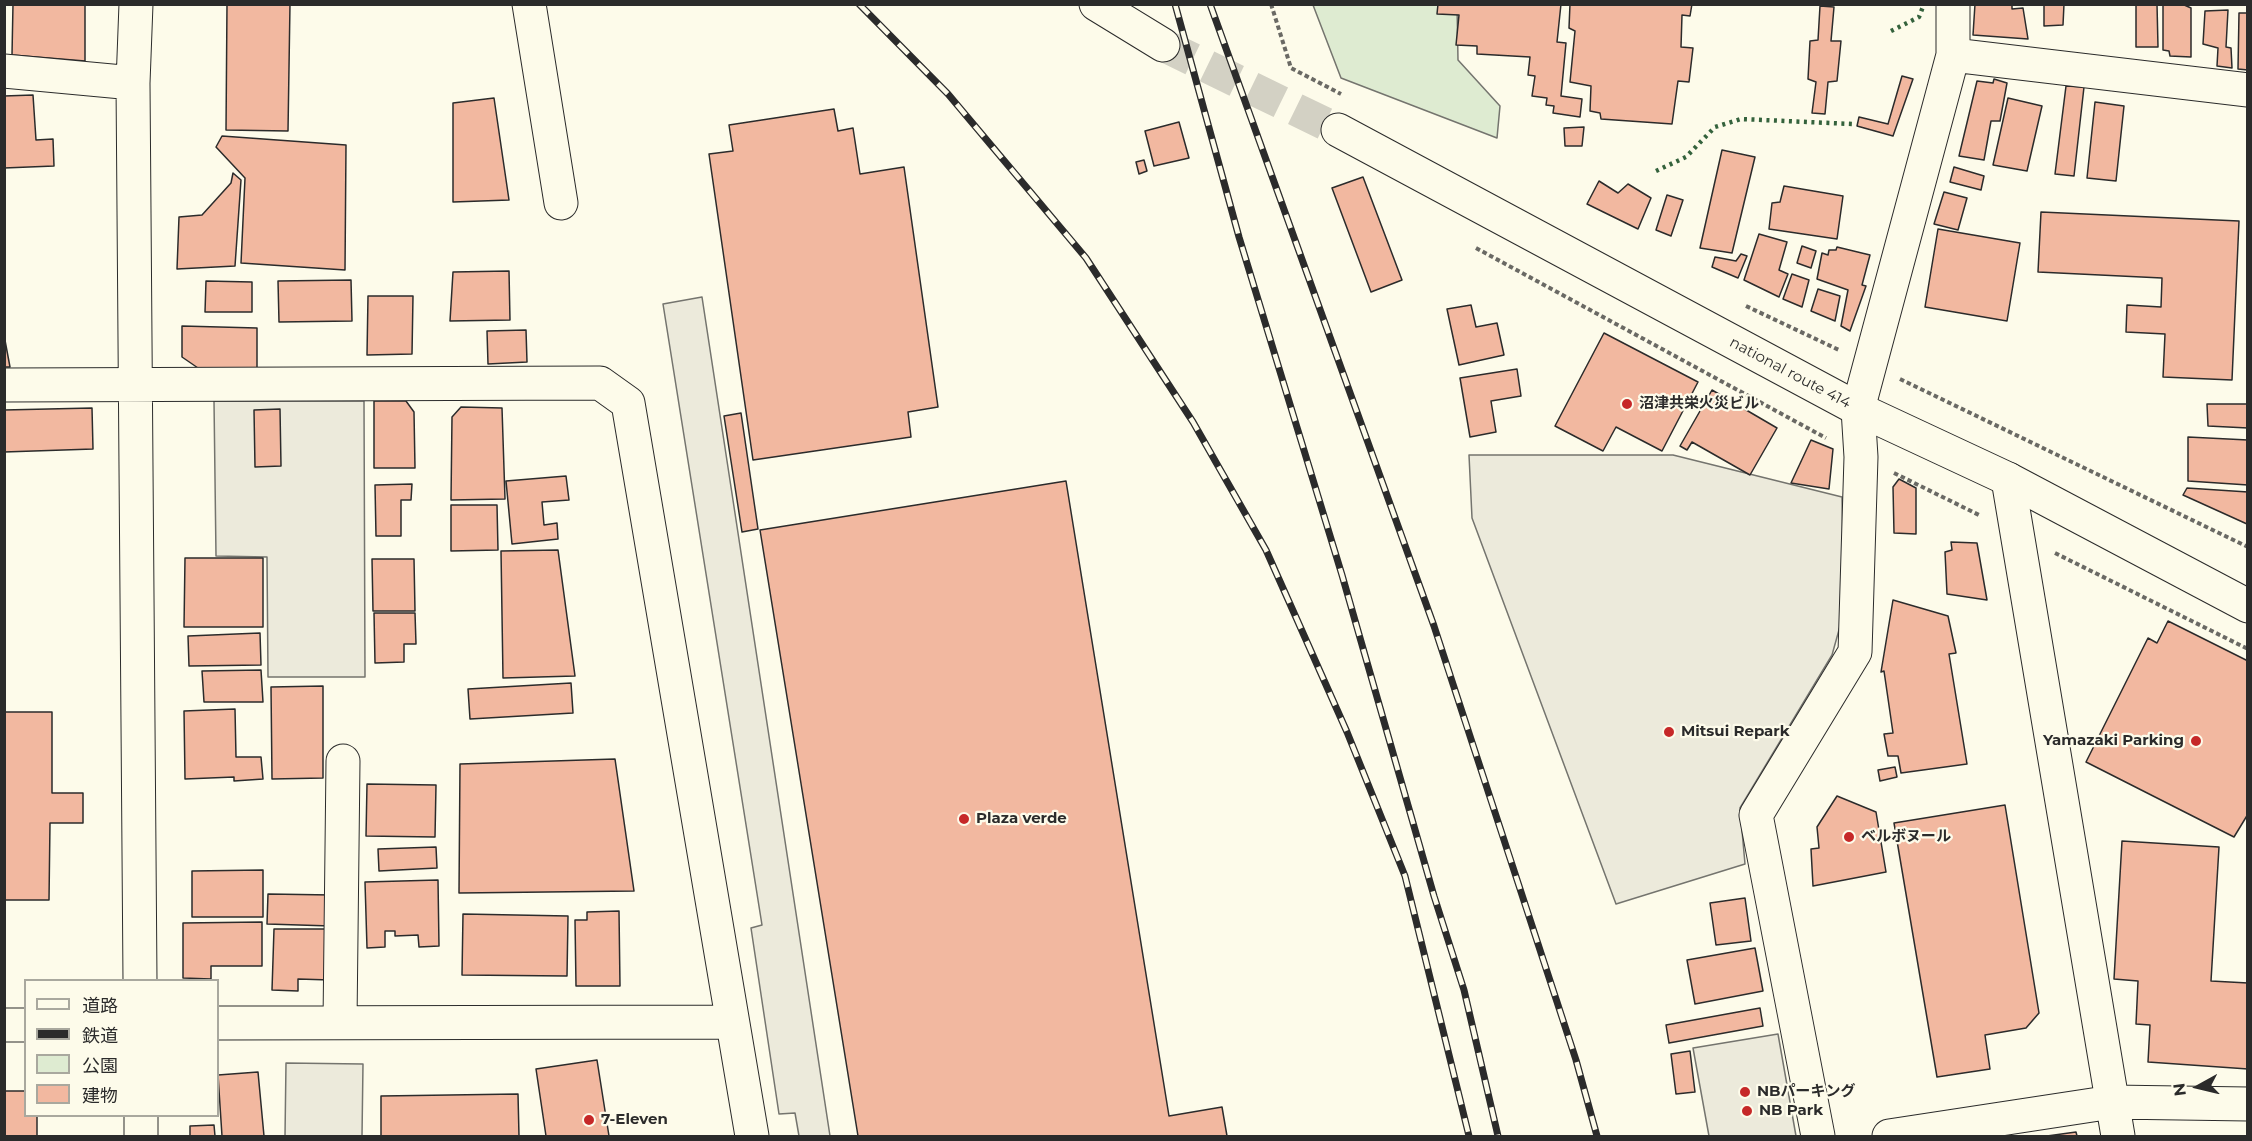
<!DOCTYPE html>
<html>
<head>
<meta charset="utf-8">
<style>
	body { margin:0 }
	#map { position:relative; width:2252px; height:1141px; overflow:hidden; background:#fdfbea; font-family:Montserrat,"Noto Sans JP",sans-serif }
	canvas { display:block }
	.frame { position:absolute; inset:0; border:6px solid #2b2b2b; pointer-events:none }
	.legend { position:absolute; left:24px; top:979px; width:195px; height:138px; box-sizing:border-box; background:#fdfbea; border:2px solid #a9a89e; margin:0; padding:8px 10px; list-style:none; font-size:18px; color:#2b2b2b }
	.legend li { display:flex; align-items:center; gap:12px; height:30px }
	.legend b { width:30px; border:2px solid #a9a89e }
	.north { position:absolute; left:2168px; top:1057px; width:60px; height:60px; -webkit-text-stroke:4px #fdfbea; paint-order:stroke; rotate:262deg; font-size:16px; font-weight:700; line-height:24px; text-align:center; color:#2b2b2b }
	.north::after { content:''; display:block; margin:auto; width:21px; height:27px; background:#2b2b2b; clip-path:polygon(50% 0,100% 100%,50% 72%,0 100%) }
</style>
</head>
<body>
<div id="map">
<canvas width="2252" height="1141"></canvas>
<div class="frame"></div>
<ul class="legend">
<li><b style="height:8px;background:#fdfbea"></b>道路</li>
<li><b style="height:8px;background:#2b2b2b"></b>鉄道</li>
<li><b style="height:16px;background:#deebd1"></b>公園</li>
<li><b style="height:16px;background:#f2b8a0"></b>建物</li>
</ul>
<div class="north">N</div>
</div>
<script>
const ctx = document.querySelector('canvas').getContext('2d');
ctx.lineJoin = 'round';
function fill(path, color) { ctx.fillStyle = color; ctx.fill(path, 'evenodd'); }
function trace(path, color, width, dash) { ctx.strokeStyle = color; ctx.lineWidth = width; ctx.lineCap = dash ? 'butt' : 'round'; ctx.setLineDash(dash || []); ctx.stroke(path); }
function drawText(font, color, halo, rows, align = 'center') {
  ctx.font = font + ' Montserrat,"Noto Sans JP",sans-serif'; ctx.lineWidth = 4.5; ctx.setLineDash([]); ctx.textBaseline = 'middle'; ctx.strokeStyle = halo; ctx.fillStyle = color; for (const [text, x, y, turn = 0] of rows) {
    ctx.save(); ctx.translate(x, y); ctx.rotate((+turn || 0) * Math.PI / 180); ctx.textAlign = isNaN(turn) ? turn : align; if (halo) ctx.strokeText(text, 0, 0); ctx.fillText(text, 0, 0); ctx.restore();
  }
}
const green = new Path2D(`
	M1313 5H1457L1458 60 1500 106 1497 138 1341 78Z`);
fill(green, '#deebd1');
trace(green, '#74746e', 1.5);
const parking = new Path2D(`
	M702 297 830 1136H799L795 1113 779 1114 751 928 762 925 663 304Z
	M214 401H364L365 677H268L267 557 216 556Z
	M1469 455H1673L1842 497 1844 612 1832 655 1740 808 1745 864 1616 904 1472 518Z
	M1778 1034 1796 1136H1709L1693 1048Z
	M286 1063 363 1064 362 1136H285Z`);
fill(parking, '#eceadb');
trace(parking, '#74746e', 1.5);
const building = new Path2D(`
	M13 4H85V61L12 55Z
	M227 4H290L288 131 226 130Z
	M1438 4H1561L1557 42 1566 43 1561 96 1582 99 1580 117 1553 113 1554 106 1546 105 1547 98 1532 96 1535 76 1528 75 1530 57 1477 54V46L1456 45 1459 15 1437 14Z
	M1570 4H1692L1690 16 1682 15 1681 47 1693 48 1689 82 1678 81 1672 124 1601 119 1600 113 1590 111 1591 86 1570 82 1575 31 1569 28Z
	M1975 4H2012V9L2023 8 2028 39 1973 35Z
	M2044 4H2064L2063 25 2044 26Z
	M2136 4H2157L2158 47H2136Z
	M2163 4H2182L2191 8V57L2170 56 2169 51 2163 50Z
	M1820 6 1834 7 1831 41H1841L1837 81 1828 82 1825 114 1812 113 1816 82 1808 79 1810 41 1818 40Z
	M2228 10 2226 47 2231 48 2232 68 2217 66 2218 48 2203 44 2205 11Z
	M2239 13H2248V70L2238 69Z
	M1902 76 1913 79 1893 136 1857 126 1859 117 1888 124Z
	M1994 79 2007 83 2000 121H1991L1984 160 1959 156 1977 81 1993 83Z
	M2066 86 2084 87 2074 176 2055 174Z
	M33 95 36 140 53 139 54 166 4 168V96Z
	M494 98 509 200 453 202V103Z
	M2008 98 2042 106 2027 171 1993 165Z
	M2095 102 2124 106 2116 181 2087 178Z
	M834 109 838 131 853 128 860 174 904 167 938 407 908 412 911 437 753 460 709 154 733 151 729 125Z
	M1179 122 1189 158 1154 166 1145 131Z
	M1584 127 1582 146H1565L1564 128Z
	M222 136 346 145 345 270 241 263 245 178 216 147Z
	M1722 150 1755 157 1732 253 1700 248Z
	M1144 160 1147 171 1139 174 1136 162Z
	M1954 167 1984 176 1981 190 1950 182Z
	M233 173 241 180 235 266 177 269 179 217 202 215 231 183Z
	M1363 177 1402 280 1371 292 1332 188Z
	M1599 181 1618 193 1628 184 1651 198 1638 229 1587 204Z
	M1784 186 1843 196 1837 239 1769 229 1772 203 1780 202Z
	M1944 192 1967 198 1958 230 1934 224Z
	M1667 195 1683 200 1671 236 1656 230Z
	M2041 212 2239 221 2232 380 2163 377 2165 334 2126 332 2127 305 2161 307 2162 278 2038 272Z
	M1938 229 2020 243 2007 321 1925 307Z
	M1759 234 1787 242 1779 270 1788 274 1779 297 1744 280Z
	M1802 246 1816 251 1811 268 1797 263Z
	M1837 247 1870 255 1862 285 1866 286 1850 331 1841 326 1848 290 1817 279 1822 253 1828 255 1829 250H1836Z
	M1741 254 1747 256 1738 278 1712 267 1715 257 1736 261Z
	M509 271 510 320 450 321 453 272Z
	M1792 274 1809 280 1802 307 1783 299Z
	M351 280 352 321 279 322 278 281Z
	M206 281 252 282V312H205Z
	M1818 289 1840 296 1835 321 1811 311Z
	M368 296H413L412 354 367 355Z
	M1471 305 1476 327 1497 323 1504 355 1459 365 1447 309Z
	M182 326 257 328V370L198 368 182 357Z
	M526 330 527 362 488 364 487 331Z
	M1604 333 1698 382 1662 451 1616 427 1603 451 1555 426Z
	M4 335 10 367H4Z
	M1517 369 1521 396 1491 401 1496 432 1470 437 1460 378Z
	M1712 390 1777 428 1750 475 1692 442 1687 450 1680 446Z
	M374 401H406L414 412 415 468H374Z
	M2207 404H2248V428L2208 426Z
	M461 407 502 408 505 499 451 500 452 417Z
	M92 408 93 449 4 452V410Z
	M280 409 281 466 255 467 254 410Z
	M741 413 758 529 742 532 724 416Z
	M2188 437 2248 440V485L2188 481Z
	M1811 440 1833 449 1829 489 1791 483Z
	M566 476 569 500 542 502 544 525 557 523 558 539 512 544 506 481Z
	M1899 479 1916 488V534L1894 533 1893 487Z
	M1066 481 1169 1116 1222 1107 1227 1136H858L760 530Z
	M412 484 411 500H401V536H376L375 485Z
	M2187 488 2248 492 2247 524 2183 495Z
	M451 505H497L498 550 451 551Z
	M1951 542 1977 543 1987 600 1947 594 1945 552 1952 550Z
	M558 550 575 676 503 678 501 551Z
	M185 558H263V627H184Z
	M372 559H414L415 611H373Z
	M1893 600 1948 616 1956 653 1949 654 1967 764 1901 773 1898 756H1888L1884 734 1893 733 1884 671 1881 672Z
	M374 613H415L416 644H404V662L375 663Z
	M2168 621 2248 661V814L2234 837 2086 762 2148 638 2157 643Z
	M260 633 261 665 189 666 188 636Z
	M261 670 263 702H204L202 671Z
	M571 683 573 713 470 719 468 689Z
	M323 686V778L272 779 271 687Z
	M4 699 5 712H52V793H83V823H50L49 900H4Z
	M235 709 236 757H261L263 779 234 781V777L185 779 184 711Z
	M615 759 634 891 459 893 460 764Z
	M1895 767 1897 777 1880 781 1878 770Z
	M367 784 436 785 435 837 366 836Z
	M1837 796 1876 812 1886 872 1813 886 1811 849 1819 848 1817 827Z
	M2005 805 2039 1013 2026 1028 1985 1035 1990 1069 1937 1077 1894 823Z
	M2122 841 2219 847 2211 981 2248 983V1069L2148 1062 2150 1025 2136 1024 2138 981 2114 979Z
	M436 847 437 868 379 871 378 849Z
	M263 870V917H192V871Z
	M438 880 439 946 419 947 418 935 395 936V931H385V947L367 948 365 882Z
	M268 894 332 895 331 926 267 924Z
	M1745 898 1751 941 1716 945 1710 903Z
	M619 911 620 986H576L575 920H587V912Z
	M463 914 568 916 567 976 462 975Z
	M262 922V966H211V979L183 978V923Z
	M274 929H332L330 980 298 979V991L272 990Z
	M1755 948 1763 991 1695 1004 1687 960Z
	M1760 1008 1763 1026 1669 1043 1666 1025Z
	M1690 1051 1695 1092 1676 1094 1671 1054Z
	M597 1060 609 1136H546L536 1069Z
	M258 1072 264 1136H222L218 1075Z
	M4 1091H26V1116H37V1136H4Z
	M518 1094 519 1136H381V1096Z
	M214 1125 215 1136H190V1126Z
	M2076 1132 2077 1136H2047Z`);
fill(building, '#f2b8a0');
trace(building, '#2b2b2b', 1.5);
trace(new Path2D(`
	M1163 45 1338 130`), '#d3d1c4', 33, [33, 16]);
const minor = new Path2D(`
	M136 4 133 83 140 980
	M529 4 561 203
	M1953 55 2248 90
	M4 71 133 83
	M4 385 600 383 628 403 752 1136
	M2008 479 2118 1136
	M340 1022 343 761
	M218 1023 732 1022
	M4 1025H26
	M141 1116V1136
	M1818 1136 1756 815 1855 652 1861 457 1858 409 1953 55V4
	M1889 1136 2112 1102 2248 1104`);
const highway = new Path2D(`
	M1096 4 1163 45
	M1338 130 1858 409 2008 479 2248 606`);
trace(minor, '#2b2b2b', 35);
trace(highway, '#2b2b2b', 35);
trace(new Path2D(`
	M1271 4 1291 68 1341 94
	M1476 248 1826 438
	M1746 306 1839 350
	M1900 379 2248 547
	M1894 473 1979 515
	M2055 553 2248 649`), '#6a6964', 4, [4.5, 3]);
trace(minor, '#fdfbea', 33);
trace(highway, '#fdfbea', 33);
const rail = new Path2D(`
	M859 4 948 94 1086 258 1193 422 1266 550 1347 732 1405 876 1469 1136
	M1175 4 1239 237 1342 575 1434 896 1464 990 1498 1136
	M1210 4 1434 626 1576 1060 1597 1136`);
trace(rail, '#2b2b2b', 7);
trace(rail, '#fdfbea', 4.5, [14]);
trace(new Path2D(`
	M1891 31 1919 17 1924 4
	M1656 171 1686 157 1715 127 1741 119 1852 124`), '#34623c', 4.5, [3, 4.5]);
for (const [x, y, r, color] of [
	[1627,404,6,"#c62828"],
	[1669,732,6,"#c62828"],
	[2196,741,6,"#c62828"],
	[964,819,6,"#c62828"],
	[1849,837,6,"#c62828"],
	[1745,1092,6,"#c62828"],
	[1747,1111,6,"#c62828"],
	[589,1120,6,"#c62828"]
]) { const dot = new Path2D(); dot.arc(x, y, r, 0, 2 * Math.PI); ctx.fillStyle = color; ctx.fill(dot); trace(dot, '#fdfbea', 2); }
drawText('15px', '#2b2b2b', '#fdfbea', [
	["national route 414",1790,373,28]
]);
drawText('bold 15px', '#2b2b2b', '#fdfbea', [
	["沼津共栄火災ビル",1639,404],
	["Mitsui Repark",1681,732],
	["Yamazaki Parking",2184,741,"right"],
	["Plaza verde",976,819],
	["ベルボヌール",1861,837],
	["NBパーキング",1757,1092],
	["NB Park",1759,1111],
	["7-Eleven",601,1120]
], 'left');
</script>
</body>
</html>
